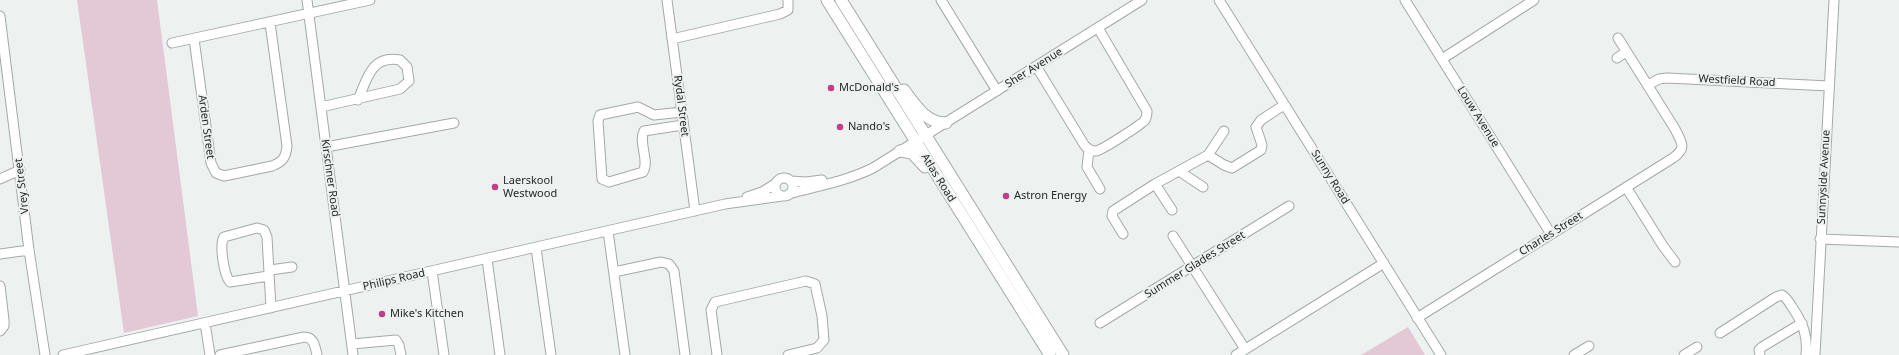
<!DOCTYPE html>
<html>
<head>
<meta charset="utf-8">
<style>
	body { margin:0 }
	canvas { display:block; background:#edf2f1 }
</style>
</head>
<body>
<canvas width="1899" height="355"></canvas>
<script>
const ctx = document.querySelector('canvas').getContext('2d');
ctx.lineJoin = 'round';
function fill(path, color) { ctx.fillStyle = color; ctx.fill(path, 'evenodd'); }
function trace(path, color, width, dash) { ctx.strokeStyle = color; ctx.lineWidth = width; ctx.lineCap = dash ? 'butt' : 'round'; ctx.setLineDash(dash || []); ctx.stroke(path); }
function drawText(font, color, halo, rows, align = 'center') {
  ctx.font = font + ' "Noto Sans",sans-serif'; ctx.lineWidth = 4; ctx.setLineDash([]); ctx.textBaseline = 'middle'; ctx.strokeStyle = halo; ctx.fillStyle = color; for (const [text, x, y, turn = 0] of rows) {
    ctx.save(); ctx.translate(x, y); ctx.rotate((+turn || 0) * Math.PI / 180); ctx.textAlign = isNaN(turn) ? turn : align; if (halo) ctx.strokeText(text, 0, 0); ctx.fillText(text, 0, 0); ctx.restore();
  }
}
fill(new Path2D(`
	M77 0H157L198 316 124 333Z
	M1408 327 1425 355H1361Z`), '#e3c8d5');
const minor = new Path2D(`
	M307 0 353 355
	M667 0 695 211
	M941 0 997 91
	M1219 0 1441 355
	M1405 0 1551 234
	M0 16 29 250 45 355
	M194 39 211 163 216 173 224 176 272 166C282 162 286 158 287 146L270 23
	M672 39 780 14 788 10V0
	M172 43 370 0
	M1617 58 1626 52
	M1442 59 1534 0
	M1036 66 1085 146C1088 149 1091 151 1096 151 1102 150 1141 125 1145 120 1147 117 1147 114 1147 111L1098 28
	M1648 85 1659 79 1667 78 1829 86
	M321 107 400 89 409 81 407 67 400 60C371 55 367 79 358 100
	M682 112 654 115 638 107 600 115 598 121 602 179 609 182 643 172C650 161 638 143 644 131L683 125
	M1256 127 1261 120 1284 105
	M1224 131 1208 155 1224 165 1232 168 1261 150 1262 145 1256 127
	M326 147 454 123
	M1089 150 1087 167 1100 189
	M1179 171 1203 187
	M775 187a9 9 0 1 1 18 0a9 9 0 1 1-18 0Z
	M0 179 20 170
	M791 181 806 182 822 180
	M1155 184 1172 210
	M1626 187 1663 246 1675 262
	M789 194C817 186 847 181 873 168L1142 0
	M747 197 762 192 775 184
	M608 231 625 355
	M1123 234 1112 216 1113 211 1155 184 1208 155
	M1173 236 1245 349
	M1820 239 1899 242
	M536 248 551 355
	M0 254 29 250
	M487 259 500 355
	M270 270 292 267
	M432 271 444 355
	M614 272 661 262 669 264 674 271 685 355
	M268 276 230 282C224 275 219 245 224 237L257 228 264 230 267 237 271 308
	M0 286 4 320V326L0 331
	M1417 318 1673 158C1687 148 1682 143 1675 129L1618 38
	M205 323 210 355
	M1100 323 1289 206
	M1720 333 1776 297 1782 295C1787 298 1789 302 1792 307 1803 323 1808 336 1806 355
	M352 344 396 340 399 345 401 355
	M63 355 725 204 782 196
	M220 355 304 337C314 337 315 346 317 355
	M717 355 711 310 715 302 806 281 815 284 822 316 824 340 817 348 788 355
	M1236 355 1384 263
	M1574 355 1589 346
	M1684 355 1697 347
	M1760 355 1759 350 1762 347 1802 323
	M1815 355 1834 0`);
const major = new Path2D(`
	M827 0 1050 355
	M841 0 1063 355
	M904 90C915 105 926 123 946 123
	M900 151 912 153 925 167`);
trace(minor, '#a4a9a8', 11);
trace(major, '#a4a9a8', 13);
trace(minor, '#fff', 9);
trace(major, '#fff', 11);
for (const [x, y, r, color] of [
	[831,88,4,"#be3f8a"],
	[840,127,4,"#be3f8a"],
	[495,187,4,"#be3f8a"],
	[1006,196,4,"#be3f8a"],
	[382,314,4,"#be3f8a"]
]) { const dot = new Path2D(); dot.arc(x, y, r, 0, 2 * Math.PI); ctx.fillStyle = color; ctx.fill(dot); trace(dot, '#edf2f1', 1.5); }
drawText('11px', '#262828', '#edf2f1', [
	["Sher Avenue",1034,68,-32],
	["Westfield Road",1737,81,3],
	["Rydal Street",681,106,83],
	["Louw Avenue",1478,117,58],
	["Arden Street",206,127,82],
	["Sunny Road",1330,177,58],
	["Sunnyside Avenue",1824,177,-87],
	["Kirschner Road",330,178,82],
	["Atlas Road",938,178,58],
	["Vrey Street",22,186,-97],
	["Charles Street",1551,234,-32],
	["Summer Glades Street",1195,265,-32],
	["Philips Road",394,280,-13]
]);
drawText('11px', '#262828', '#edf2f1', [
	["McDonald's",839,88],
	["Nando's",848,127],
	["Laerskool",503,181],
	["Westwood",503,194],
	["Astron Energy",1014,196],
	["Mike's Kitchen",390,314]
], 'left');
</script>
</body>
</html>
